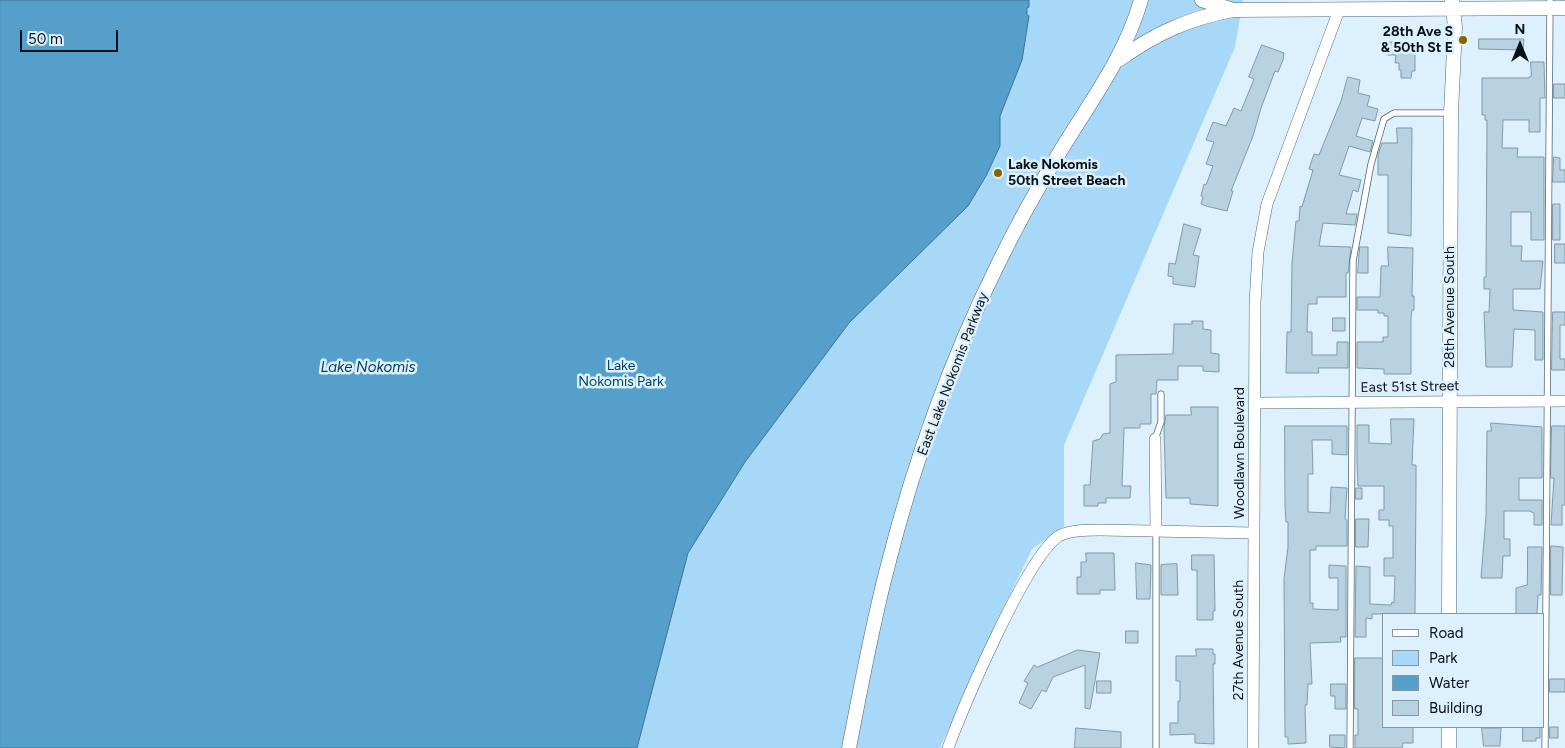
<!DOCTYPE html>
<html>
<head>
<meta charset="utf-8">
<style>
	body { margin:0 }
	#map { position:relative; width:1565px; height:748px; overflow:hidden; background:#dcf0fd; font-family:Figtree,sans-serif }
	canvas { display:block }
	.legend { position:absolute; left:1382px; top:613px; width:162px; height:115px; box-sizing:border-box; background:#dcf0fd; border:1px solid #8797a1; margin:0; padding:6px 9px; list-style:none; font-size:15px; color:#081116 }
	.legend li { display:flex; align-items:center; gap:10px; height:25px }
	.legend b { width:25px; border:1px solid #8797a1 }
	.north { position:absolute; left:1495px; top:20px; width:50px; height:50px; -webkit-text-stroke:4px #dcf0fd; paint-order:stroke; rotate:0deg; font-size:14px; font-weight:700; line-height:20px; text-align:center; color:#081116 }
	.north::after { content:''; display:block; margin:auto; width:18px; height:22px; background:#081116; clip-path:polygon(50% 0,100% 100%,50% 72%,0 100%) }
	.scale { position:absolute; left:20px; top:30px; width:98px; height:22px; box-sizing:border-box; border:2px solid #081116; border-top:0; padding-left:6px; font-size:15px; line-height:18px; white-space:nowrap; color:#081116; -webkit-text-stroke:4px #dcf0fd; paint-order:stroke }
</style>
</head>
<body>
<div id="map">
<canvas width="1565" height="748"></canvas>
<ul class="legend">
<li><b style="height:6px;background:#fff"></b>Road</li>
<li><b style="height:14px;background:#a7d8f7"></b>Park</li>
<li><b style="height:14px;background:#559fcb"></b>Water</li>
<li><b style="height:14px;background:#b9d2e2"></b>Building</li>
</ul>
<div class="north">N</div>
<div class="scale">50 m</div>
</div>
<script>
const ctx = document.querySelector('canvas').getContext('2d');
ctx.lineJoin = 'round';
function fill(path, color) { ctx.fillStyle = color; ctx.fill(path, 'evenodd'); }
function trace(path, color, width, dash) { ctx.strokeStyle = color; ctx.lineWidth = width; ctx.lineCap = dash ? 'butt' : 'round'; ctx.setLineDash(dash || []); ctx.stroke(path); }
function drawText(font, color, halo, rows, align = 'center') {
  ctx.font = font + ' Figtree,sans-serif'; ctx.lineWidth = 5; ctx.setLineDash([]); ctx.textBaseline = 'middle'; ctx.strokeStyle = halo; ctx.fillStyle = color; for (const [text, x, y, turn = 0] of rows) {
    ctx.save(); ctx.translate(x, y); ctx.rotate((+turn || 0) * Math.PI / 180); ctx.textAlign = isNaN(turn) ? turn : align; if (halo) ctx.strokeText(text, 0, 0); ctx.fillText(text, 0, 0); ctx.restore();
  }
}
fill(new Path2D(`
	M0 0H1243L1235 47 1064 445V527L1032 549 975 668 940 748H0Z`), '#a7d8f7');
const water = new Path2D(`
	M0 0H1029V7L1027 8V15L1029 16 1022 60 1000 116V146L986 176 968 206 849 323 745 462 688 553 637 748H0Z`);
fill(water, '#559fcb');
trace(water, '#3e7495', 1);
const building = new Path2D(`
	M1479 39H1524L1523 50 1479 49Z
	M1388 42H1400V47L1415 48V71H1412L1411 78H1401V70H1399V63H1395L1396 55H1388Z
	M1262 45 1284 53 1283 60 1278 72 1275 71 1261 108 1253 136 1231 191H1233L1227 211 1206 206 1201 204 1203 197 1201 196 1204 184 1206 185 1213 166 1206 164 1214 142 1206 140 1213 122 1226 126 1234 108 1241 111 1254 79 1249 77Z
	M1531 62H1544L1545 98H1540V132H1529V120H1503L1502 148H1518L1517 157H1544V240H1531V212H1511V246H1522L1521 261H1543L1540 289H1513V310L1543 312V360H1535V330L1514 329 1512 367H1486L1484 312H1489L1490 289H1484V277H1486L1487 120H1485V115H1482V78H1528L1531 76Z
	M1348 77 1360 80 1358 93 1370 96 1367 106 1378 109 1375 121 1362 118 1356 136 1373 141 1370 152 1349 146 1339 175 1361 180 1358 192 1353 190 1346 214H1357L1355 225 1323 223 1319 246 1351 247 1348 273H1346V297H1317V304H1308L1307 332H1312V355H1337V342H1348V368H1318L1319 373H1286L1287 332H1291L1292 263 1296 221H1299L1300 206 1302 207 1313 170 1309 169 1314 154 1319 155 1341 101Z
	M1554 84H1565V98H1554Z
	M1397 128H1412L1411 236 1388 233V175H1378V155L1382 143H1397Z
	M1554 157 1560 158V170H1565V182H1553Z
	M1553 204H1560V240H1553Z
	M1184 224 1201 229 1193 255 1199 256 1195 287 1173 284V277L1168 276 1169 263 1175 264Z
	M1555 244H1565V263H1555Z
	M1360 247H1368V273H1358Z
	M1388 247 1413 248 1412 296H1414V310H1412L1411 317V374H1384V369L1357 368V342H1383V337H1388V316H1384V313H1378V310H1357V297H1380L1381 266H1388Z
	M1553 312H1565V325H1560V359H1565V370H1552Z
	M1333 318H1345V331H1333Z
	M1192 321H1203V329L1211 330V353L1219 354V372L1203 371V366H1178V380H1157L1156 394H1151V424H1140V428H1124L1122 486H1131L1130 498H1106V503H1098V506H1084V485H1090L1093 441 1100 439 1103 434 1110 433V384L1116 382V355L1173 354 1174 324H1192Z
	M1191 407H1218V506L1190 504V498H1166L1164 428 1166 415H1191Z
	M1391 419H1414L1412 465H1416V487L1415 614H1372V619L1366 618V637H1355L1356 566 1370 567V604L1391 605 1392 602 1394 603 1395 576H1384V558H1393V526H1389V520H1379V510H1384V486H1358L1357 462V425H1369V443L1391 444Z
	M1491 423 1542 427V478H1519V500H1542V525H1534V513L1529 511H1504V539H1510V556H1503L1502 578H1481L1486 516 1487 431H1491Z
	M1285 426H1347V455L1332 454V440H1312L1313 474H1308V512L1330 513 1331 487 1347 488 1345 519 1347 520V546H1316V550H1310V603H1313V609L1338 610V578H1329V565L1346 566V637H1340L1341 642 1310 643 1312 684H1308L1307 705H1305L1306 743 1288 744V737H1285L1284 579 1288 547V522H1286L1285 506Z
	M1552 426H1565V505H1562V525H1551L1554 478H1551Z
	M1356 488H1362V499H1356Z
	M1356 519H1369L1368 547H1356Z
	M1551 546 1563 547 1562 595H1551Z
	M1528 547H1542L1541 595H1538L1537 614H1516V588L1527 585Z
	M1086 553H1114L1115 590H1100V594H1077V577H1081V562H1086Z
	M1192 555H1214L1215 611H1213V620H1197V570H1192Z
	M1136 563 1151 565 1150 599H1137Z
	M1177 564 1178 595H1161V565Z
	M1126 631H1138V643H1126Z
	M1196 649H1213V654H1215V664H1213L1214 744 1195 743V734L1170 735V723H1178V701H1180V681H1176V656H1196Z
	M1078 650 1100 653 1090 709 1085 708V665L1053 677 1046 692 1042 690 1031 709 1019 703 1028 683 1024 681 1034 665 1037 667Z
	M1355 658H1384V727H1413V743H1403L1402 748H1355V735H1358V709H1355Z
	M1550 679H1565V692H1550Z
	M1097 681H1111V693H1097Z
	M1331 684H1346V709H1335V696H1331Z
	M1523 727H1540V738H1536V741H1523Z
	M1550 727H1558V738H1550Z
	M1076 728 1121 732V748H1075Z
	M1482 728H1501L1500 746H1484Z
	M1330 735H1345V748L1330 747Z`);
fill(building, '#b9d2e2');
trace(building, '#8299a8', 1);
const service = new Path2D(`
	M1155 439 1161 422V394
	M1156 531V748
	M1350 748 1353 261 1371 164 1384 119 1394 113H1450
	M1545 748 1550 0`);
const minor = new Path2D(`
	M1255 403 1565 401
	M1155 439 1156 531
	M948 748C963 707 1027 556 1059 536 1070 530 1087 530 1100 530L1254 533
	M1253 748 1255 303 1258 252 1267 204 1339 10`);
const tertiary = new Path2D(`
	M1202 0 1230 9
	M1120 59C1156 33 1190 18 1233 10L1565 8
	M1449 614 1451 113 1455 27 1452 0
	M849 748C861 687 872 625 888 565 914 462 951 359 998 264 1017 225 1038 187 1061 150 1091 101 1125 56 1141 0
	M1449 748V727`);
trace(service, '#4f6573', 7);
trace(minor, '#4f6573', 12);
trace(tertiary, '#4f6573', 15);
trace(service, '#fff', 5.5);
trace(minor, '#fff', 11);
trace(tertiary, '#fff', 14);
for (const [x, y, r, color] of [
	[1463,40,5,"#876601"],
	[998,173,5,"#876601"]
]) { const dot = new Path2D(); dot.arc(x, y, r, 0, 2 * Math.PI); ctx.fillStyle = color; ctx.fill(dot); trace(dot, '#dcf0fd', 2); }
drawText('bold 14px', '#081116', '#dcf0fd', [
	["28th Ave S",1453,32],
	["& 50th St E",1453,48],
	["Lake Nokomis",1008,165,"left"],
	["50th Street Beach",1008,181,"left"]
], 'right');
drawText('14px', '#081116', '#dcf0fd', [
	["28th Avenue South",1450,307,-90],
	["East Lake Nokomis Parkway",953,374,-69],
	["East 51st Street",1410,387,-1],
	["Woodlawn Boulevard",1240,453,-90],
	["27th Avenue South",1239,640,-90]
]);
drawText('14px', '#01425f', '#dcf0fd', [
	["Lake",621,366],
	["Nokomis Park",621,382]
]);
drawText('italic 15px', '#00405e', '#dcf0fd', [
	["Lake Nokomis",368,368]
]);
</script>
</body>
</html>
